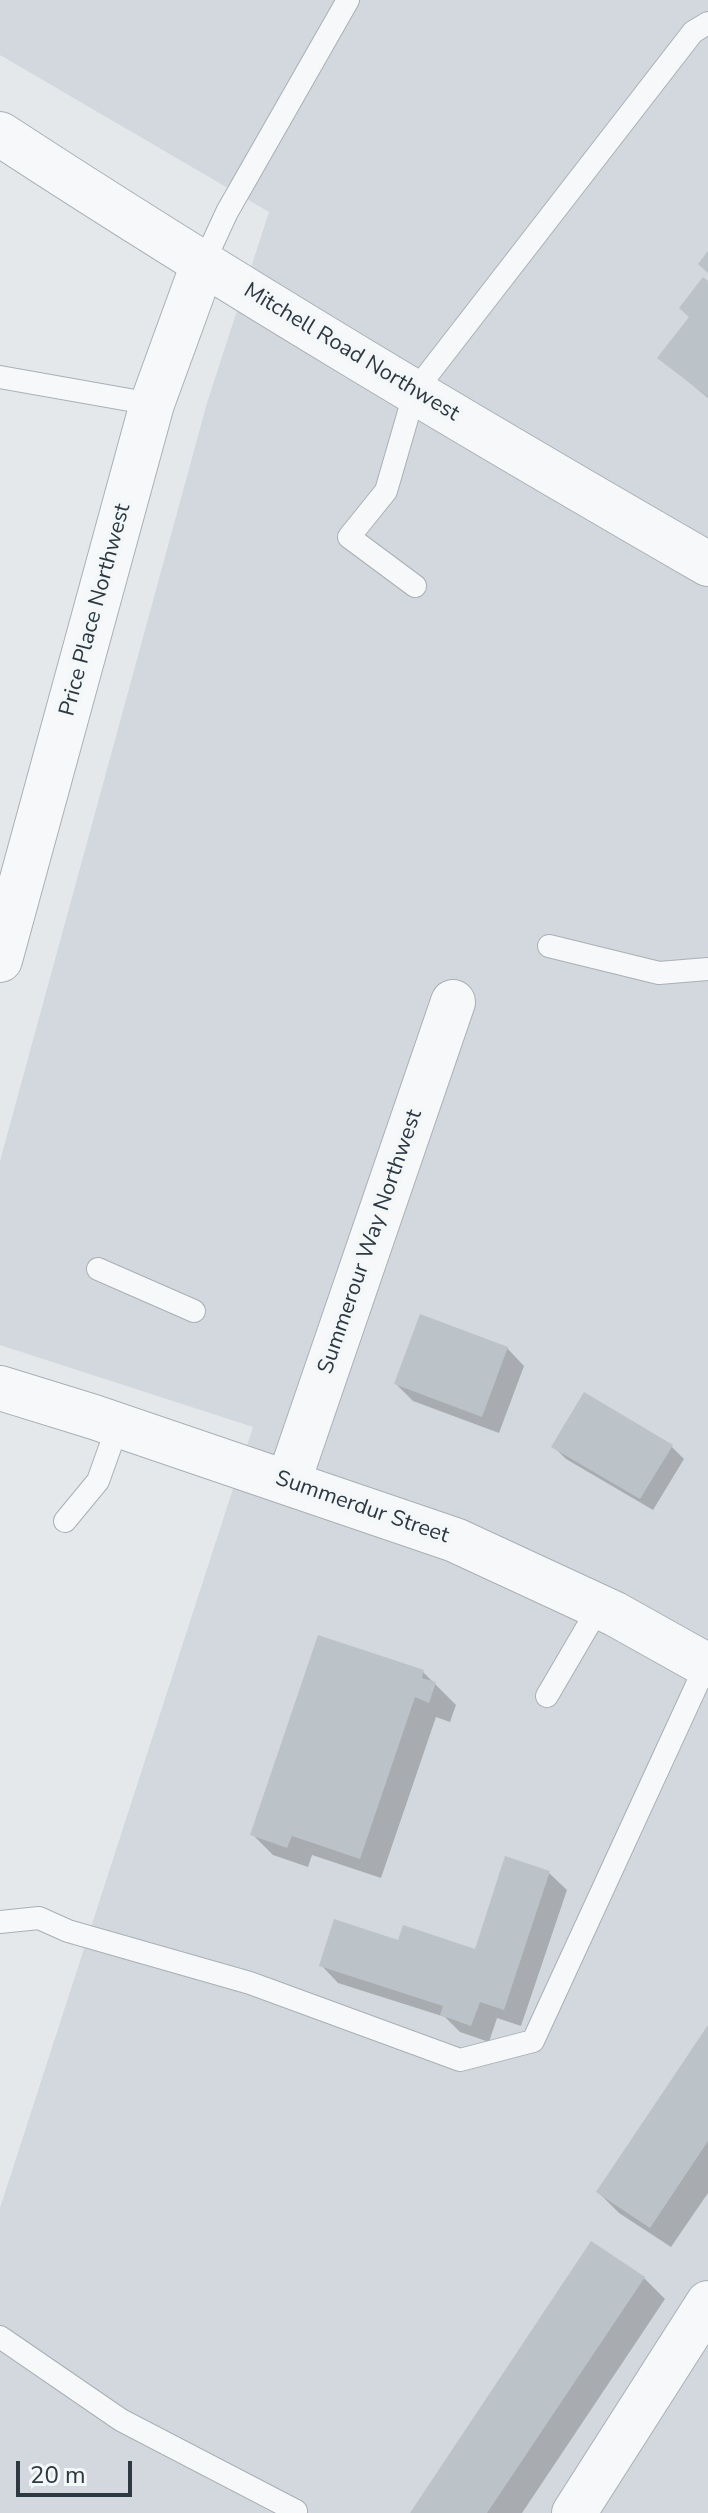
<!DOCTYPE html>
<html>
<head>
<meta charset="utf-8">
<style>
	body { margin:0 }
	#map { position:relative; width:708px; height:2513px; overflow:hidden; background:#e4e8eb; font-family:"Nunito Sans",sans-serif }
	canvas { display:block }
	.scale { position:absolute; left:16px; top:2461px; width:116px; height:36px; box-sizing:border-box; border:4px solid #2c3943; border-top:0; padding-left:10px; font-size:24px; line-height:28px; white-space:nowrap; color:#2c3943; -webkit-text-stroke:6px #f4f7f8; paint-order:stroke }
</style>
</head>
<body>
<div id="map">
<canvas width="708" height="2513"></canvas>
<div class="scale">20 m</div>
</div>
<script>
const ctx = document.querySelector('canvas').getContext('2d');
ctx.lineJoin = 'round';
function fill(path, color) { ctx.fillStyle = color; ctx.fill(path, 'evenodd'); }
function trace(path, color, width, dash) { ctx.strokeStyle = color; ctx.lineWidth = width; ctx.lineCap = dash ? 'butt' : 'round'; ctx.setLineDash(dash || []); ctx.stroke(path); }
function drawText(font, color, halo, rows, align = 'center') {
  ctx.font = font + ' "Nunito Sans",sans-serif'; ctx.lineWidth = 8; ctx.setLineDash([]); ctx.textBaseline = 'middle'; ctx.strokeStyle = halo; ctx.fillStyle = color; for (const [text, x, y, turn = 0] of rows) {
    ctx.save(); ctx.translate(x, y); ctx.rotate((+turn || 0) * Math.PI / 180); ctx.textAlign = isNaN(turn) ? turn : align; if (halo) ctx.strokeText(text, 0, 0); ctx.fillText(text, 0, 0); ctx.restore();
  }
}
fill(new Path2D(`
	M0 0H708V2513H0V2208L253 1427 0 1345V1161L207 403 269 212 0 55Z`), '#d2d8dd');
fill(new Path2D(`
	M708 283V398L660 358 691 318Z
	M507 1348 524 1366 499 1433 413 1401 396 1384Z
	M553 1446H671L684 1459 653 1510 566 1459Z
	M423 1672 456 1705 450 1722 436 1717 381 1878 312 1855 308 1867 273 1855 252 1834Z
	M549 1873 567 1890 521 2026 497 2018 489 2042 460 2032 445 2017 338 1983 321 1965 399 1942 476 1952Z
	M708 2029V2193L671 2247 619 2213 598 2192Z
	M644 2278 665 2299 522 2513H413Z`), '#0003');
fill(new Path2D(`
	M708 251V273L698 264Z
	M703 277 708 281V397L657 358 689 317 679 308Z
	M420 1314 508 1347 482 1417 394 1384Z
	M584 1392 673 1445 640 1499 551 1447Z
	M318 1635 424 1670 422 1678 436 1682 429 1703 415 1697 360 1859 292 1836 287 1848 250 1835Z
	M505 1856 550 1871 504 2010 480 2002 471 2026 440 2015 443 2006 319 1966 334 1919 398 1940 403 1925 475 1949Z
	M708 2025V2141L650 2228 596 2192Z
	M591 2241 645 2277 487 2513H410Z`), '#bbc2c8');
const service = new Path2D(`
	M203 264 227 212 348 0
	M0 377 152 404
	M415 586 349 537 386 491 415 391 693 32 708 23
	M549 946 659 973 708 969
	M98 1269 194 1311
	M65 1521 98 1481 118 1425
	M547 1696 599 1607
	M0 1922 39 1918 68 1931 250 1983 460 2060 533 2041 706 1665
	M0 2337 121 2420 296 2511`);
const minor = new Path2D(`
	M0 960 152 404 203 264
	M0 1388 94 1417 455 1540 615 1614 708 1666
	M288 1483 453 1002
	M574 2513 708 2303`);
const tertiary = new Path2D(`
	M0 134C231 285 469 426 708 564`);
trace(service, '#a9b0b5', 24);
trace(minor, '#a9b0b5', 46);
trace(tertiary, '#a9b0b5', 46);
trace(service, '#f7f8f9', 22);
trace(minor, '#f7f8f9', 44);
trace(tertiary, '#f7f8f9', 44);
drawText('22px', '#2c3943', '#f4f7f8', [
	["Mitchell Road Northwest",351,353,31],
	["Price Place Northwest",96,610,-75],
	["Summerour Way Northwest",371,1242,-71],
	["Summerdur Street",362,1508,19]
]);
</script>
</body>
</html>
